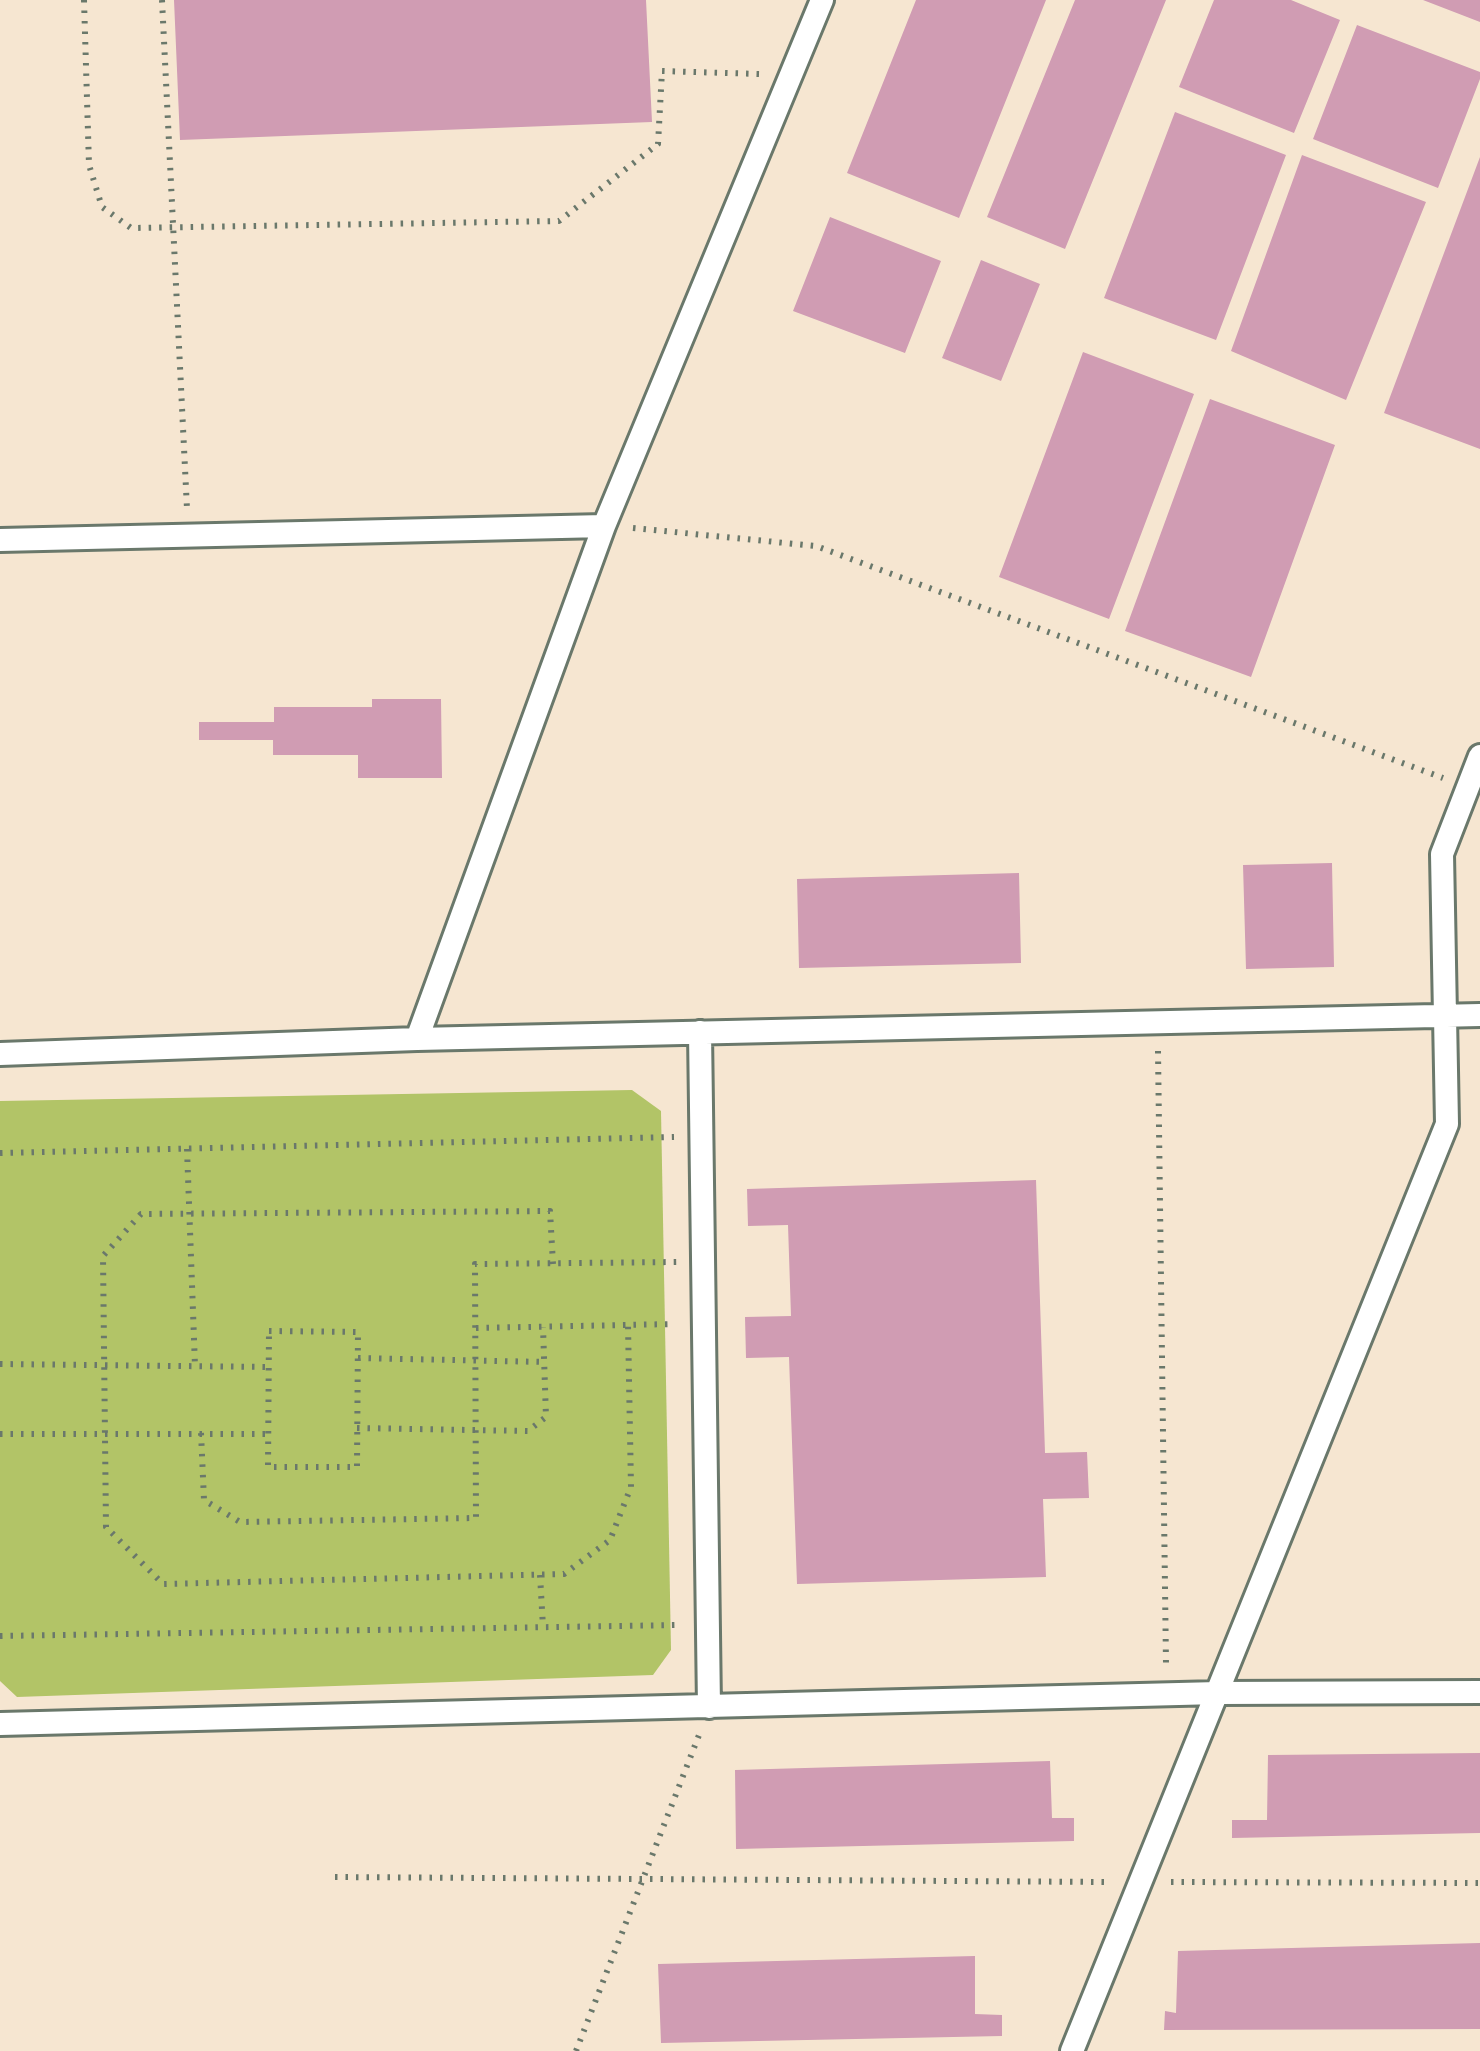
<!DOCTYPE html>
<html>
<head>
<meta charset="utf-8">
<style>
	body { margin:0 }
	canvas { display:block; background:#f6e6d1 }
</style>
</head>
<body>
<canvas width="1480" height="2051"></canvas>
<script>
const ctx = document.querySelector('canvas').getContext('2d');
ctx.lineJoin = 'round';
function fill(path, color) { ctx.fillStyle = color; ctx.fill(path, 'evenodd'); }
function trace(path, color, width, dash) { ctx.strokeStyle = color; ctx.lineWidth = width; ctx.lineCap = dash ? 'butt' : 'round'; ctx.setLineDash(dash || []); ctx.stroke(path); }
fill(new Path2D(`
	M632 1090 661 1111 671 1650 653 1675 17 1697 0 1681V1101Z`), '#b2c467');
fill(new Path2D(`
	M174 0H646L652 122 180 140Z
	M916 0H1046L959 218 847 173Z
	M1075 0H1166L1065 249 987 217Z
	M1214 0H1291L1340 20 1294 133 1179 87Z
	M1423 0H1480V22Z
	M1357 25 1480 72V79L1438 188 1313 139Z
	M1175 112 1286 155 1216 340 1104 298Z
	M1302 155 1426 202 1346 400 1231 351Z
	M1480 157V449L1384 413Z
	M830 217 941 261 905 353 793 311Z
	M981 260 1040 284 1001 381 942 358Z
	M1083 352 1194 394 1109 619 999 577Z
	M1210 399 1335 445 1251 677 1125 631Z
	M372 699H441L442 778H358V755H273V740H199V722H274V707H372Z
	M1332 863 1334 967 1246 969 1243 865Z
	M1019 873 1021 963 799 968 797 879Z
	M1036 1180 1045 1453 1087 1452 1089 1498 1043 1499 1046 1577 797 1584 789 1357 746 1358 745 1317 791 1316 788 1225 748 1226 747 1189Z
	M1480 1753V1833L1232 1838V1820H1267L1268 1755Z
	M1050 1761 1052 1818H1074V1841L736 1849 735 1770Z
	M1480 1943V2029L1164 2030 1165 2011 1176 2013 1178 1951Z
	M975 1956V2014L1002 2015V2036L661 2043 658 1964Z`), '#d09cb3');
const service = new Path2D(`
	M0 540 604 526
	M700 1032 709 1707
	M417 1039 604 526 822 0
	M0 1054 417 1039 1480 1015
	M0 1724 1218 1693 1480 1692
	M1072 2051 1447 1124 1442 854 1480 756`);
trace(service, '#6a786b', 28);
trace(new Path2D(`
	M84 0 89 165 102 207 131 228 559 221 658 144 662 71 759 74
	M162 0 187 509
	M633 528 816 546 1443 778
	M1158 1051 1166 1664
	M187 1149 195 1366
	M0 1153 674 1137
	M553 1264 550 1211 141 1214 103 1256 106 1527 163 1584 564 1574 610 1540 631 1487 628 1325
	M476 1328 674 1324
	M269 1331 358 1332 357 1467H268Z
	M358 1358 545 1362
	M0 1364 268 1367
	M357 1428 528 1431 546 1417 543 1327
	M201 1433 204 1500 240 1522 476 1518 475 1264 677 1262
	M0 1434H268
	M540 1575 543 1627
	M0 1636 679 1625
	M335 1877 1109 1882
	M1171 1882 1480 1883
	M576 2051 699 1735`), '#6a786b', 6, [2.5, 8]);
trace(service, '#fff', 22);
</script>
</body>
</html>
